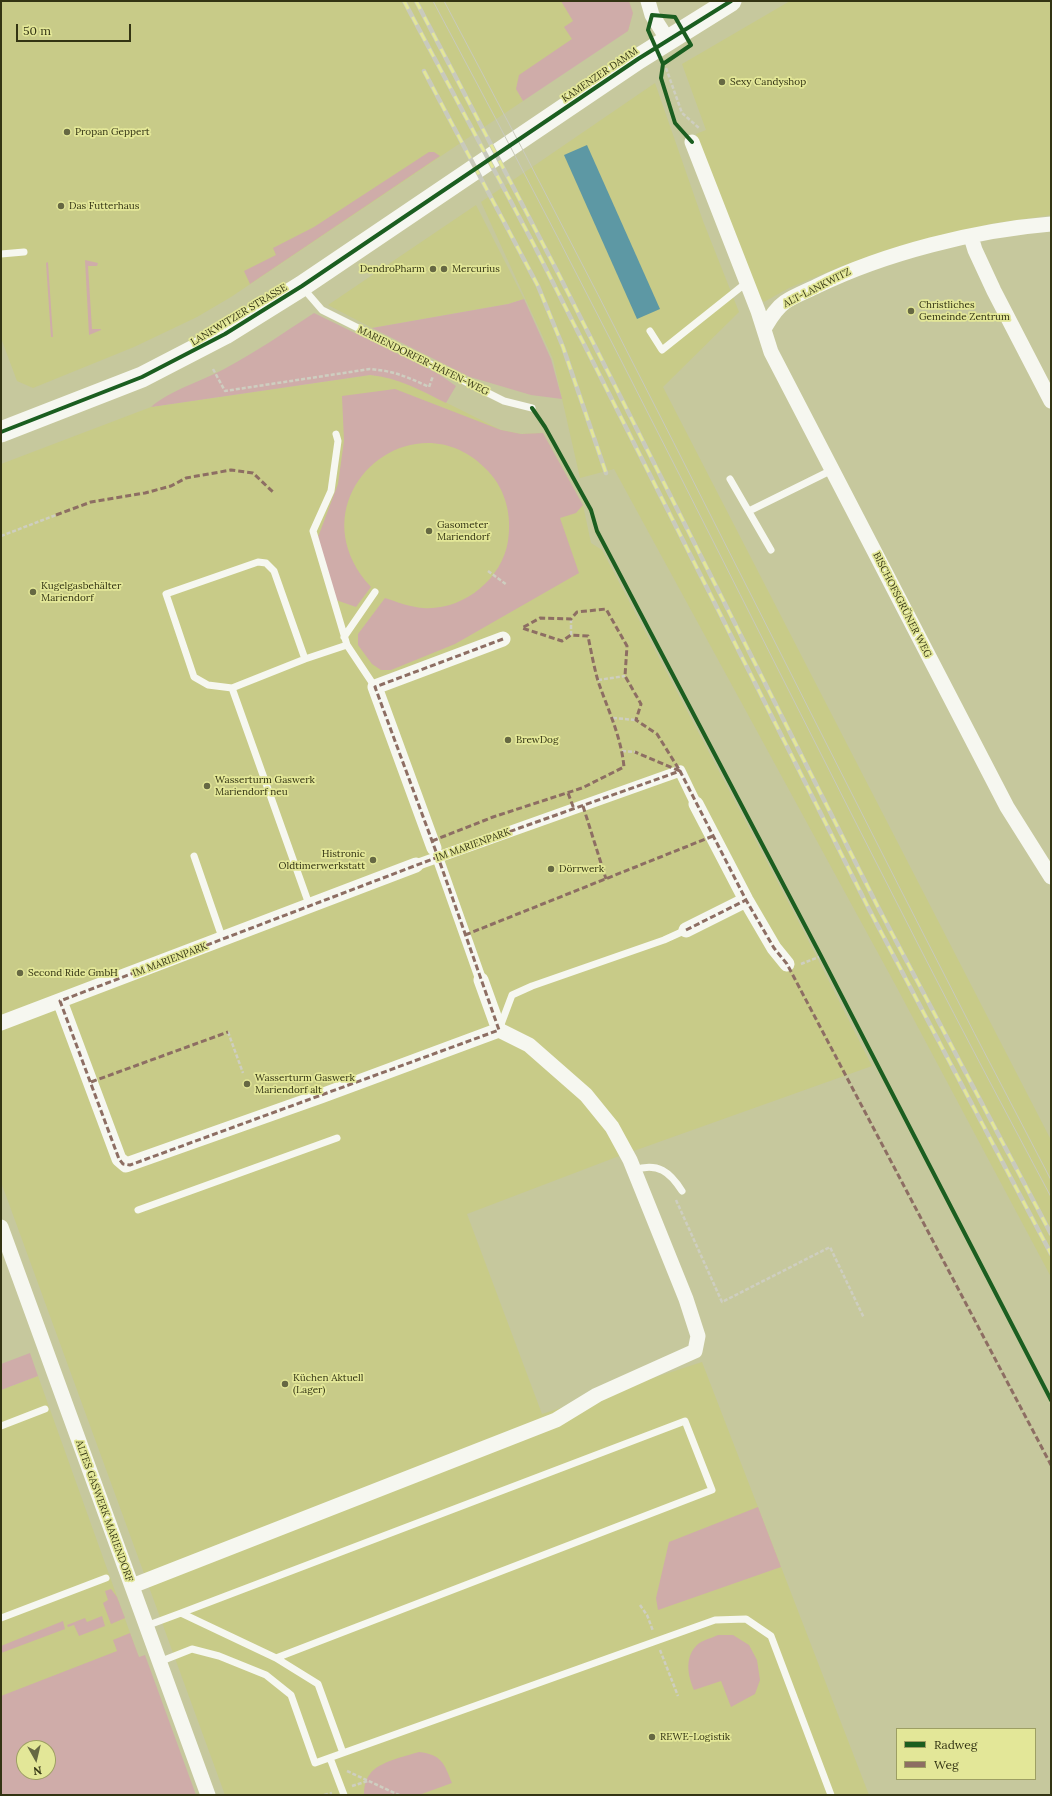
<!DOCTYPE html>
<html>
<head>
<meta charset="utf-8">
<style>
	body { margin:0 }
	#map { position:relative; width:1052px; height:1796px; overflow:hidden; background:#c6c89d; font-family:Lora,serif }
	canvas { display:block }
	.frame { position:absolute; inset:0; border:2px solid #333413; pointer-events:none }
	.legend { position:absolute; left:896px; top:1728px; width:140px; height:52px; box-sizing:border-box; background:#e3e798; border:1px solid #9d9f63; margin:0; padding:5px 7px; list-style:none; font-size:12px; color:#333413 }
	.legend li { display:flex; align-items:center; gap:8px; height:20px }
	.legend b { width:20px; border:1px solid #9d9f63 }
	.north { position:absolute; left:16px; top:1740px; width:40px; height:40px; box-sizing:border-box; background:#e3e798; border:1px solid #9d9f63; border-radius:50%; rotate:172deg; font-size:11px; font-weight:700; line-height:16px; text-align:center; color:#333413 }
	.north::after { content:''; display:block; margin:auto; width:14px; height:18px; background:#666843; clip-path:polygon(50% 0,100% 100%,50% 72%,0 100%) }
	.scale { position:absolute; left:16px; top:24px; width:115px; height:18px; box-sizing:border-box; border:2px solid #333413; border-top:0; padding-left:5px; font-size:12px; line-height:14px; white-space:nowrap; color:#333413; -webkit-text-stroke:3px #e3e798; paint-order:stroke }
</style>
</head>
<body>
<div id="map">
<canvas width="1052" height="1796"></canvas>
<div class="frame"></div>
<ul class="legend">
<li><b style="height:5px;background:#1b5e20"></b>Radweg</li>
<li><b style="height:5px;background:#8d6e63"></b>Weg</li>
</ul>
<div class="north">N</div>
<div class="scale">50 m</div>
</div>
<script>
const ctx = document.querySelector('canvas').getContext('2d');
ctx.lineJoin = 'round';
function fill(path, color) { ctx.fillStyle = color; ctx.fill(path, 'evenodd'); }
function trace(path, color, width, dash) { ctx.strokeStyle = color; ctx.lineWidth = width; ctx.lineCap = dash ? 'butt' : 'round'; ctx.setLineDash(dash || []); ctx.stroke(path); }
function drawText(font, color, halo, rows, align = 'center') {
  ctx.font = font + ' Lora,serif'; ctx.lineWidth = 3.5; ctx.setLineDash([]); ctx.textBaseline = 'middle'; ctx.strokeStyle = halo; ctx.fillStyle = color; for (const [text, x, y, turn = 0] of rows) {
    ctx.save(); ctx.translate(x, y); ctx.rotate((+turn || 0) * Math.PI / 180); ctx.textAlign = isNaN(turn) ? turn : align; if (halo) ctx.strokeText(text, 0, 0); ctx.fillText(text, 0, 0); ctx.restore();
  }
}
fill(new Path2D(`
	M1 1H629L633 13 628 31 517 89 523 101 231 297 197 317 134 347 33 388 17 381 1 338Z
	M790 1H1051V215L990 224 906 245 842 266 789 288 764 302 756 292 696 134 706 130 682 64Z
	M655 83 703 221 739 312 663 387 1051 1140V1277L896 986 614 469 580 478 553 359 481 202Z
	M476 205 524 299 508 304 372 328 328 305Z
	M370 375 388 376 407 383 501 430 521 434 543 433 583 505 591 543 602 550 804 932 872 1066 614 1158 467 1214 542 1414 702 1362 869 1795H225L1 1182V464L151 407Z
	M38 1376 139 1658 1 1710V1390Z`), '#c8cb88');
fill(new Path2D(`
	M561 1H629L633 13 628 31 523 101 516 89 519 75 572 39 564 27 573 21Z
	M429 152H434L440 156 250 284 244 271 276 255 273 248 314 227Z
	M85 260 98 263 97 266H88L92 329H101V330L89 335Z
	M48 262 53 337H51L46 263Z
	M524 299 551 359 562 399 531 395 470 377 372 328 508 304Z
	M314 313 437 373 456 386 446 403C420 390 399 378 370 375L151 407C169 391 204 380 226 368 256 352 285 332 314 313Z
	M395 389 501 430 521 434 543 433 583 505 576 513 560 518 579 573 455 644 391 670H381L372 664 358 645V634L385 598C397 602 410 607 423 608 462 611 502 580 508 541 512 516 506 490 488 471 413 391 290 499 371 587L356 607 336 600 318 537 338 484 344 441 342 396Z
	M30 1353 38 1376 1 1390V1364Z
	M758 1507 781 1567 658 1610 656 1598 669 1542Z
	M111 1589 117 1597 125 1618 111 1624 103 1603 108 1600 105 1591Z
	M102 1616 105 1626 79 1636 74 1625 68 1627 67 1625 85 1618 87 1622Z
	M63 1621 65 1629 1 1653V1646Z
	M130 1633 139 1657 145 1655 196 1795H1V1696L117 1651 113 1640ZM24 1748H48V1772H24Z
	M718 1635H733L749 1645 757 1660 760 1680 755 1694 731 1707 721 1681 694 1690C688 1676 684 1658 697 1645 702 1640 712 1638 718 1635Z
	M419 1752C442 1755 444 1763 452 1783L419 1795H364C364 1788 365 1780 370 1774 378 1762 406 1756 419 1752Z`), '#cfaca9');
fill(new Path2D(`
	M587 145 660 309 637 319 564 155Z`), '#5d98a4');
trace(new Path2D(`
	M666 68 682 113 699 128
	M213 369 225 391 370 369C394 371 408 377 429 387L433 376
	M1 536 56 515
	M488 571 507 585
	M571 619V635
	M598 680 625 676
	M613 718 636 720
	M622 751 635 752
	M801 964 821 956
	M228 1032 243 1073
	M676 1200 722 1302 830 1247 864 1318
	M640 1605 647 1615 653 1631
	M660 1650 678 1696
	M347 1771 399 1795
	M352 1786 368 1781
	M324 1795 332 1793`), '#cecec0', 2.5, [4, 2]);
trace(new Path2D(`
	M1 254 24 252
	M303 288 322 310 504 401 532 408
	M650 331 662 350 741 287 747 284
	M336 434 338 441 331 491 313 531 347 645
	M730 479 771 550
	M749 511 832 470
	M344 637 375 592
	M305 659 347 645 375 687
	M232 688 305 659 274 571 266 563 258 562 166 594 194 677 208 685 232 688 310 907
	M194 856 223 940
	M500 1027 512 995 532 986 664 940 686 930
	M634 1170C658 1162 670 1172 682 1191
	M138 1210 337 1138
	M1 1426 45 1409
	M181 1613 685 1421 712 1490 276 1658
	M1 1618 106 1578
	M146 1626 181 1613 276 1658 318 1684 343 1753
	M159 1662 192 1649 219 1656 266 1675 291 1695 315 1763 715 1620 746 1619 771 1636 831 1795
	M330 1758 344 1795`), '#f6f7f0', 7);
trace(new Path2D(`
	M435 850 481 980
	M416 865 680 771 696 804`), '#f6f7f0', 11);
trace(new Path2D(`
	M648 1 652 15 668 40
	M692 142 758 311 771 352 1007 807 1051 877
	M971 237 975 250 994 291 1051 401
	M764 329C770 319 775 309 785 302 794 296 807 291 817 286 885 253 976 230 1051 224
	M696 804 746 900 774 948 787 964
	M434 848 375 687 503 639
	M686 930 746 900
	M60 1001 119 1159 126 1165 321 1096 499 1030
	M1 1023 416 865
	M1 1227 208 1795
	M132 1586 556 1420 597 1395 695 1351 698 1336 686 1299 630 1160 612 1127 586 1095 529 1045 499 1030 481 980`), '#f6f7f0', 15);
trace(new Path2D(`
	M1 432 142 377 225 334 302 286 638 59 731 1`), '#f6f7f0', 21);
trace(new Path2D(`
	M433 1C602 315 759 635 922 952 964 1034 1008 1116 1051 1197
	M444 1C653 391 845 789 1051 1180`), '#c9cabc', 1);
const rail = new Path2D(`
	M404 1 533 243 870 911 1051 1254
	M416 1 556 269 878 907 1051 1234
	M424 71 538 286 563 347 606 473`);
trace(rail, '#c9cabc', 4.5);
trace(rail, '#e3e798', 3, [9]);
trace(new Path2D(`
	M56 515 91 502 145 493 171 486 186 478 231 470 253 473 274 493
	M503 639 375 687 438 857 499 1030 130 1165 123 1164 119 1159 60 1001 438 857 680 771 746 900 774 948 787 964 1051 1465
	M568 793 574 809
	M583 806 606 879
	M432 841 493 817 582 788 624 767C621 736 608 710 598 681 594 667 591 651 588 636L571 635 562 641 522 628 540 618 571 619 577 612 606 609 627 646 625 676 641 704 636 720 657 734 680 771 635 752
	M686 930 746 900
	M465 935 713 836
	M91 1082 228 1032`), '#8d6e63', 3, [6, 3]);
trace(new Path2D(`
	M663 64 691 45 675 17 652 15 648 30 663 64 661 78 675 123 692 142
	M532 408 545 427 591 510 597 531 821 956 1051 1400
	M1 432 142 377 225 334 302 286 638 59 731 1`), '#1b5e20', 4);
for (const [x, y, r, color] of [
	[722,82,4,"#666843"],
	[67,132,4,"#666843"],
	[61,206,4,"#666843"],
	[433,269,4,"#666843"],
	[444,269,4,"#666843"],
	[911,311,4,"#666843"],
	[429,531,4,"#666843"],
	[33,592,4,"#666843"],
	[508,740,4,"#666843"],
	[207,786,4,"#666843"],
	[373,860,4,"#666843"],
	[551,869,4,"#666843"],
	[20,973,4,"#666843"],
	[247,1084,4,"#666843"],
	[285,1384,4,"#666843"],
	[652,1737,4,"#666843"]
]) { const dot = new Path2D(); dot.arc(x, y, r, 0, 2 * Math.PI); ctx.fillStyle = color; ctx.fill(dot); trace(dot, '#e3e798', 1.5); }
drawText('10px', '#333413', '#e3e798', [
	["KAMENZER DAMM",600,75,-34],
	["ALT-LANKWITZ",817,288,-27],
	["LANKWITZER STRASSE",239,315,-31],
	["MARIENDORFER-HAFEN-WEG",423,361,26],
	["BISCHOFSGRÜNER WEG",902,605,63],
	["IM MARIENPARK",473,845,-20],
	["IM MARIENPARK",170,960,-21],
	["ALTES GASWERK MARIENDORF",104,1511,70]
]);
drawText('10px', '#333413', '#e3e798', [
	["Sexy Candyshop",730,82],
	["Propan Geppert",75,132],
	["Das Futterhaus",69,206],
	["DendroPharm",425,269,"right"],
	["Mercurius",452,269],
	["Christliches",919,305],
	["Gemeinde Zentrum",919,317],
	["Gasometer",437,525],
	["Mariendorf",437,537],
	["Kugelgasbehälter",41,586],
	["Mariendorf",41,598],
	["BrewDog",516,740],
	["Wasserturm Gaswerk",215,780],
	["Mariendorf neu",215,792],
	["Histronic",365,854,"right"],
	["Oldtimerwerkstatt",365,866,"right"],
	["Dörrwerk",559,869],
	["Second Ride GmbH",28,973],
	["Wasserturm Gaswerk",255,1078],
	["Mariendorf alt",255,1090],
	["Küchen Aktuell",293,1378],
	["(Lager)",293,1390],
	["REWE-Logistik",660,1737]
], 'left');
</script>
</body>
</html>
